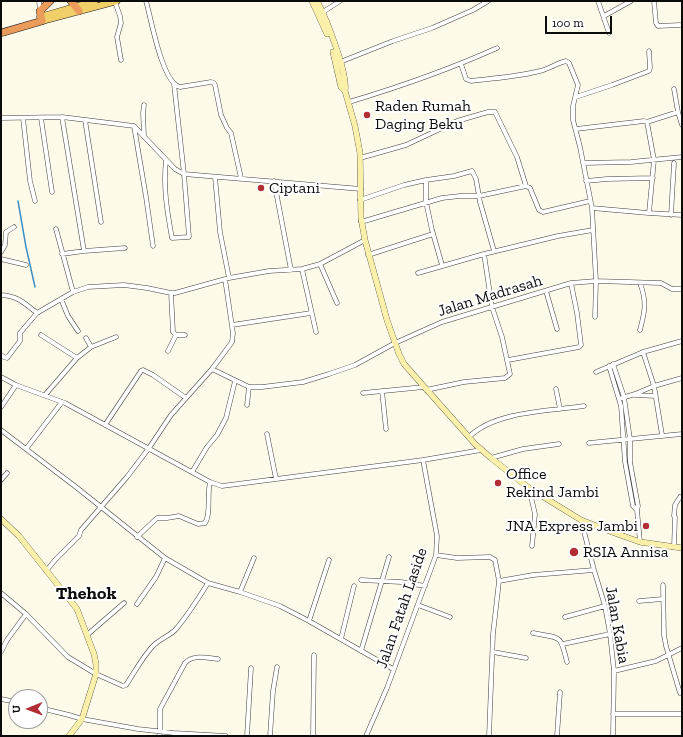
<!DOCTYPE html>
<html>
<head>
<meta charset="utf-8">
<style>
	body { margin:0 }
	#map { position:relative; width:683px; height:737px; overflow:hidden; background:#fefaea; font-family:"Zilla Slab",serif }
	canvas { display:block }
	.frame { position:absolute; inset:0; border:2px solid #0b0b0b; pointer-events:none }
	.north { position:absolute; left:8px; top:689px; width:40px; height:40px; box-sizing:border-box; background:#fff; border:1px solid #9d9d9d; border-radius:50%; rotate:269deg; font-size:11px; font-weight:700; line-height:16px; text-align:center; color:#0b0b0b }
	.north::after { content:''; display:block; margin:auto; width:14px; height:18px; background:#b22d34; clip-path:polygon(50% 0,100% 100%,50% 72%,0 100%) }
	.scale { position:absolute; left:545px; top:16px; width:67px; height:18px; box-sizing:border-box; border:2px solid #0b0b0b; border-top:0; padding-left:5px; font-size:12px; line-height:14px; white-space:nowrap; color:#0b0b0b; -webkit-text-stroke:3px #fff; paint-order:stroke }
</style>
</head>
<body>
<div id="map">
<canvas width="683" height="737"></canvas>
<div class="frame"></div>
<div class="north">U</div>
<div class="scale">100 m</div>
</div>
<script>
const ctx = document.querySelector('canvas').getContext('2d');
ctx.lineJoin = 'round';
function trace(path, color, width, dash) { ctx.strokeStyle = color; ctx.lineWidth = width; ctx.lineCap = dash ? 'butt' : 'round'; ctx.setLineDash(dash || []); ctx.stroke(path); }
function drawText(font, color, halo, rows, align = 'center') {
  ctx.font = font + ' "Zilla Slab",serif'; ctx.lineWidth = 4; ctx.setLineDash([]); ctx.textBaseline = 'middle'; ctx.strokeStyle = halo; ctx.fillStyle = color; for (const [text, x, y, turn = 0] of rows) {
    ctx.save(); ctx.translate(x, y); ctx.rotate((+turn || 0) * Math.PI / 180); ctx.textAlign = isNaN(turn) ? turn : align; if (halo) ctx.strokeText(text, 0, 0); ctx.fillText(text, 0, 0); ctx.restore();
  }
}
trace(new Path2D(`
	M18 201 26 247 35 287`), '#3e90c4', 1.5);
const street = new Path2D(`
	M39 1 40 11
	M146 1C151 18 162 83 180 87L211 82 214 83 215 85 221 115 227 128 231 133 241 178
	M598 1 609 33
	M654 1 656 23 658 26 680 25
	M115 2 120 16 121 23 117 37 121 60
	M323 12 340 1
	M604 16 631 1
	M340 62 393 41 432 28 473 10 488 1
	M461 64 466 79 471 81C494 78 517 77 540 71 549 69 557 63 566 61L569 63 578 85 573 106V120L580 147 592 208 596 281 595 317
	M674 89 678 112
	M576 97 612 85 649 71 650 68 649 51
	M349 102C399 87 448 70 497 48
	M62 117 84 251
	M1 118 62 117 134 126 175 169 184 174 361 189
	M23 118 30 181 35 201
	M41 118 52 192
	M85 120 101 222
	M647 122 678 112 682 125
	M134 126 146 197 153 246
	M576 129 644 121 647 122 654 160 649 213
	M144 137 143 113 144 105
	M360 158 406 145 457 121 488 112H495L517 157 526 186
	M166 160C163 187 167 211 172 238L189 237 184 174 174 84
	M583 163 631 162 682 157
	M215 177 220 232 229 278
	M426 180V202L432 230 442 265
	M274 181 291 270
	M586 181 607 179 653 178
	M360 200 404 185 426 180 454 176 472 171 476 179 480 202 494 251
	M592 208 648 213 682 215
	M671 215 674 163
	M361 222 442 198 460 196H479L526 186 530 188 539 210 543 212 590 201
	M56 229 73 292
	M1 252 5 245 6 232 14 227
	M62 254 84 251 125 248
	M368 255 433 234
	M1 259 26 265
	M320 264 337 303
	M302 269 316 332
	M418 273 484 254
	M546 291 557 329
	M171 293 173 332 176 335H185
	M1 295C18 296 24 303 37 313
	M61 299 68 316 78 331
	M232 325 311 313
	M640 330C645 311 647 302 640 283
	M41 335 77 358
	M86 338 91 347
	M168 351 176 335
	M643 352 654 386 662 435
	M1 355 4 357 7 358 20 341V333L37 313 73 292 88 287 124 285 147 288 171 293H175L229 278 269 271 302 269 320 264 365 240
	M508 360 579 347 581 345 577 313 571 283
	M613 364 624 397 630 439V462L638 506 637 510 640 542
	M609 366 621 406 625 462 633 506 637 510
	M212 369 249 387H262L303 382 329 374 355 365 395 343 442 322 571 283 596 281 661 283 672 289H682
	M596 372 643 352 682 341
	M1 377 16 385 65 403 210 482 222 486 423 460 481 450
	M556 389 560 409
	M426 390 464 382 505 378 510 374 502 337 492 307 484 254 558 236 593 230
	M382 391 386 429
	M363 393 424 387
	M45 395 77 358 91 347 116 337
	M635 395 656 396
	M622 398 635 394 654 386 682 378
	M247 405 249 387
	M1 407 16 385
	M105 425 141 371 143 370 153 375 186 398
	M1 430 76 487 165 558 208 583 240 592 280 606 309 621 393 669
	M267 434 276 479
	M469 437C495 411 550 411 584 406
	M589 443 682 434
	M26 449 62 402
	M491 458 523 449 559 444
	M192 472 207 447 217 435 226 418 235 381
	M1 480 7 473
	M529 488 535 514 532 546
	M581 520 594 570 605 606 610 634 614 671 613 736
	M137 537 157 518H167L179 516 198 524 205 523C211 515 207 493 210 482
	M674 547 675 517 674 516 675 505 680 497
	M436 555 457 558 490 557 495 560 499 581 493 634 489 736
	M46 571 56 559 79 536 81 530 127 477 149 448 171 415 212 369 232 342 233 333 225 279
	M361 580 401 582 425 586
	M499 581 533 575 594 570
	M663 585 664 635 666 646 680 693
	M240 592 254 558
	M1 593 26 614 68 657 96 674 123 686 126 685C134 673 142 658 152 647 159 639 170 636 176 629 188 615 198 599 208 583
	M639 601 663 599
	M137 604 156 577 165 558
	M418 605 450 617
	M565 617 605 606
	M309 621 329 560
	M533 633C561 639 560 633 567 662
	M87 635 124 603
	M341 639 354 586
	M563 644 610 634
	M361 651 389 557
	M1 652 7 640 26 614
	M493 652 526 658
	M614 671 656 661 682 648
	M1 699 16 702
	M40 708 69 715 82 719 138 729 174 733 226 736
	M613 714H682
	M159 736 160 731V709L185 663C193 654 207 658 218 659
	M247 736 251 668
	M270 736 273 691 277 667
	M313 736 314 655
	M366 736 387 688 436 555 437 536 423 460
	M557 736 560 692`);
const secondary = new Path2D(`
	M312 1 327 34
	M317 1C326 18 348 73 345 91L355 126 360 153 361 218 365 240 387 320 399 354 404 364 475 444 491 458 529 488 581 520 612 532 640 542 682 548
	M333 52 341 87 345 91
	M1 519 19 536 77 609 94 654 96 664V674L82 719 69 736`);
const primary = new Path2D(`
	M40 17 95 1
	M42 21 117 1`);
const highway = new Path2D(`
	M71 1 79 11
	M1 33 42 21 40 11 50 1`);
trace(street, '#3e3e3e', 5);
trace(secondary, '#2d2d2d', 6);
trace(primary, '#1c1c1c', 7);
trace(highway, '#1c1c1c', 8);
trace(street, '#fff', 4);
trace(secondary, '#faf0a9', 5.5);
trace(primary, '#f0ce68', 6);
trace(highway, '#eb9c5b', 7);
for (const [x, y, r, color] of [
	[367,115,4,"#b22d34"],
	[261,188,4,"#b22d34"],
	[498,483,4,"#b22d34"],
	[646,526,4,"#b22d34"],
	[574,552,5,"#b22d34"]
]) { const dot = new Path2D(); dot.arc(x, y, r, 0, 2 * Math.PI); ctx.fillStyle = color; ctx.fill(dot); trace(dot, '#fff', 1.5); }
drawText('16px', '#0b0b0b', '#fff', [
	["Raden Rumah",375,106],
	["Daging Beku",375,124],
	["Ciptani",269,188],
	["Office",506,474],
	["Rekind Jambi",506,492],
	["JNA Express Jambi",638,526,"right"],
	["RSIA Annisa",583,552]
], 'left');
drawText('16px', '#0b0b0b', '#fff', [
	["Jalan Madrasah",490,296,-17],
	["Jalan Fatah Laside",402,608,-71],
	["Jalan Kabia",617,625,80]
]);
drawText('bold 18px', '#0b0b0b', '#fff', [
	["Thehok",86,594]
]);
</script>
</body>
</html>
